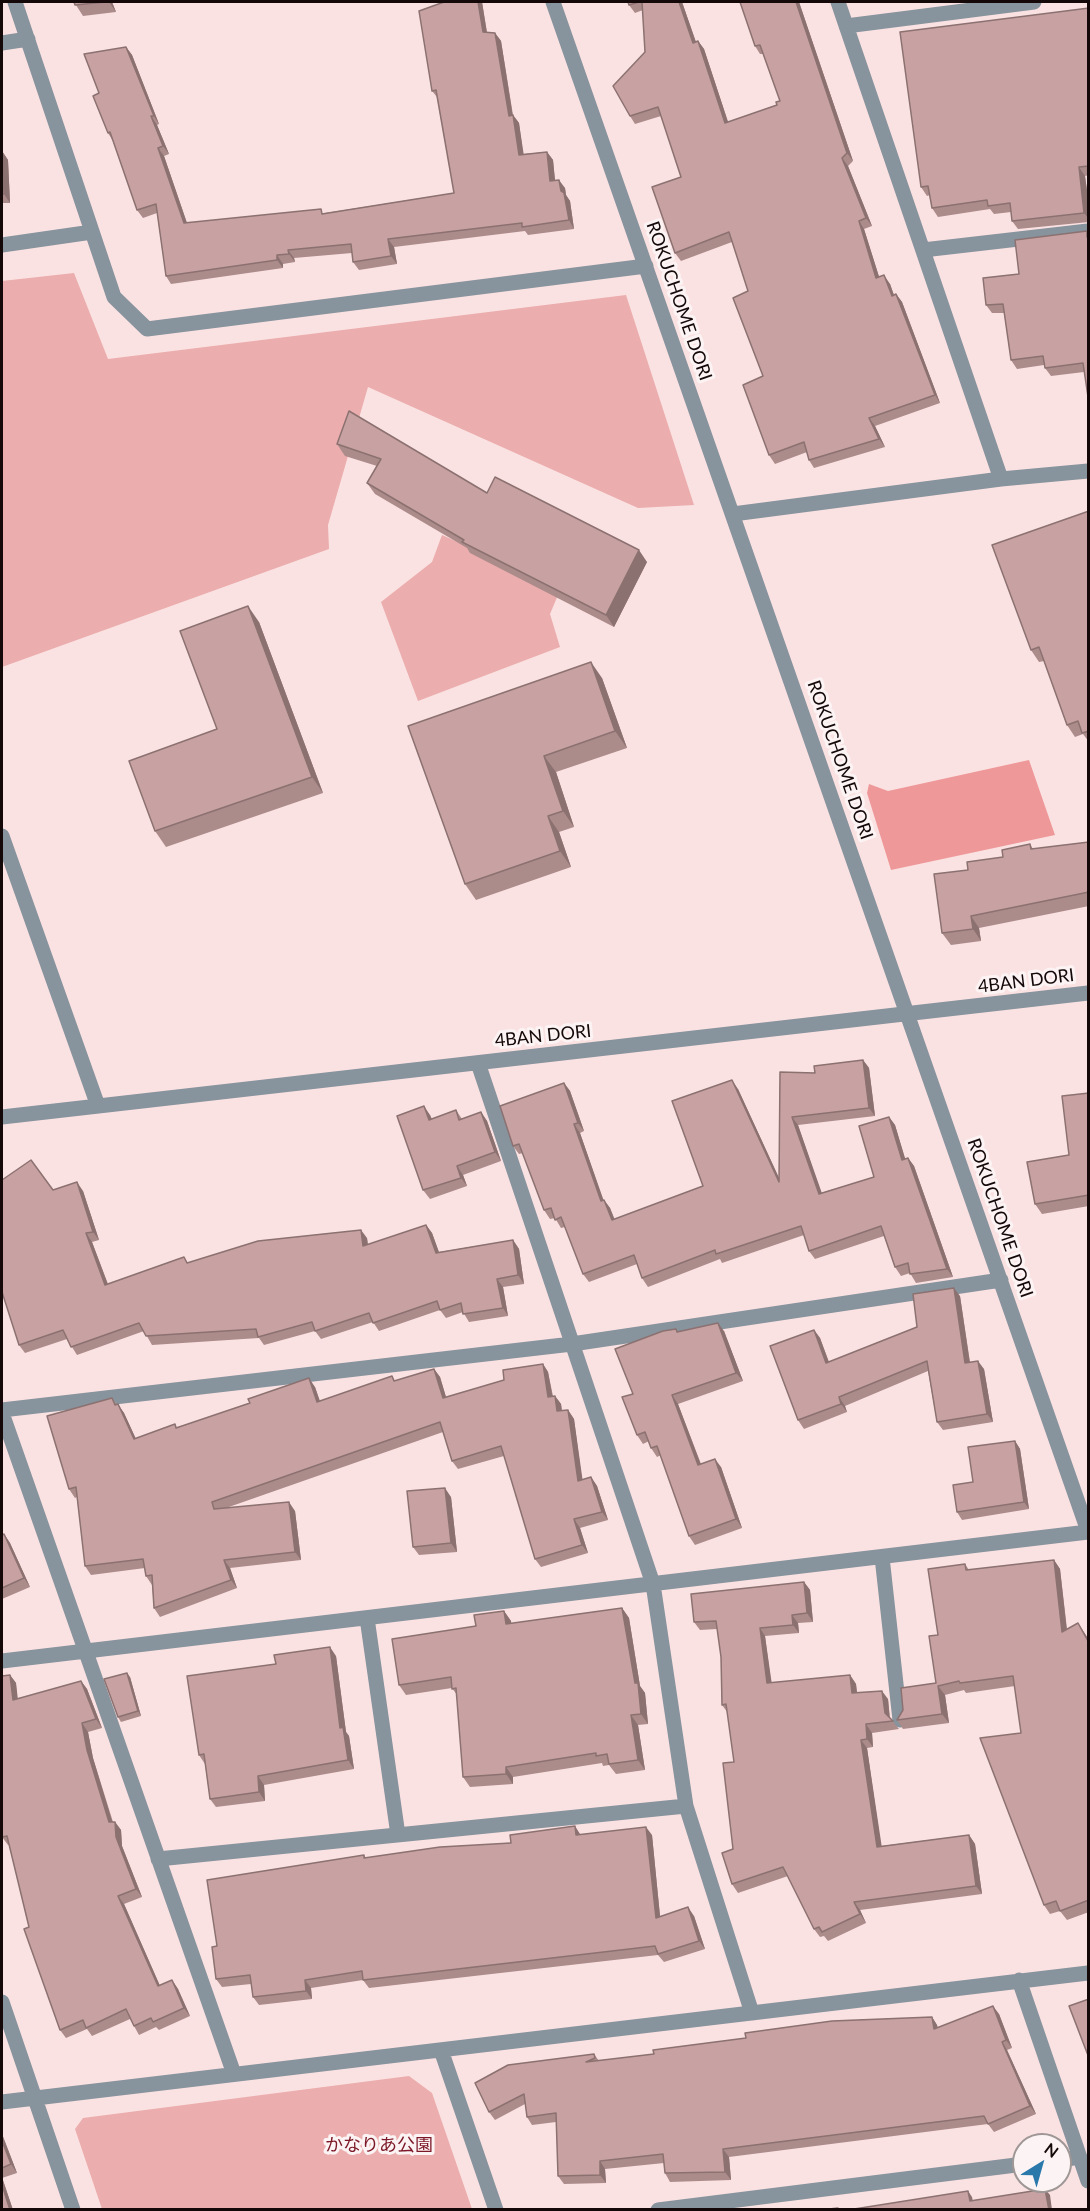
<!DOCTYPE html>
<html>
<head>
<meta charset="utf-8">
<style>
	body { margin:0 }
	#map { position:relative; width:1090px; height:2211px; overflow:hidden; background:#fbe2e2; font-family:Lato,sans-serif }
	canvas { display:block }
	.frame { position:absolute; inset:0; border:3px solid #140808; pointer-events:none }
	.north { position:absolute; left:1012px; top:2133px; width:60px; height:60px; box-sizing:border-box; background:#fcf4f4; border:2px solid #9f9696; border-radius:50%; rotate:37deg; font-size:16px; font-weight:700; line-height:24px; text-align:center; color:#140808 }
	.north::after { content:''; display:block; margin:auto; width:21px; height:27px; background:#2b79ab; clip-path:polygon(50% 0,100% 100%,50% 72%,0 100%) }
</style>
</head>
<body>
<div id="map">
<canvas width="1090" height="2211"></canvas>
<div class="frame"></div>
<div class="north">N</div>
</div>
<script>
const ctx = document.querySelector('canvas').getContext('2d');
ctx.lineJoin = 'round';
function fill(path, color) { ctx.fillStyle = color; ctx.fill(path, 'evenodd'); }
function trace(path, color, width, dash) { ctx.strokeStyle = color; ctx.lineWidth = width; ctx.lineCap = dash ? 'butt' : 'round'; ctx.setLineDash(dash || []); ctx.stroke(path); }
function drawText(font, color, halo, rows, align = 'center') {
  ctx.font = font + ' Lato,"Noto Sans JP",sans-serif'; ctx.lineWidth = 6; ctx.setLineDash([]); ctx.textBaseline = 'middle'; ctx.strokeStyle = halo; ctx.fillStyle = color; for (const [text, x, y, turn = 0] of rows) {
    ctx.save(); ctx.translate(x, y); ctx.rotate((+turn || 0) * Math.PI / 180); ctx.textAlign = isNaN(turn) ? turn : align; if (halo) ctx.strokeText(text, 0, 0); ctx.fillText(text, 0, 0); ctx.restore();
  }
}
fill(new Path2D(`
	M74 273 108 359 626 295 694 505 638 508 368 387 328 525 329 549 2 667V281Z
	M442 535 561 588 550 614 560 647 418 701 381 602 432 562Z
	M409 2076 432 2093 472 2209H102L75 2129 83 2118Z`), '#ebadad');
fill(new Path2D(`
	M1029 760 1055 835 891 870 867 793 869 784 888 791Z`), '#ee9899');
trace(new Path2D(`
	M15 2 114 297 147 329 646 266
	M553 2 1088 1531
	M838 2 1001 479
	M846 26 1034 2
	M2 43 28 39
	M2 245 92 232
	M923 250 1088 231
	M733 514 1001 479 1088 471
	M2 836 98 1106
	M478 1063 653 1584 686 1806 752 2013
	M2 1117 1088 993
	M2 1410 572 1344 1001 1280
	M2 1413 234 2074
	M882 1557 900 1720
	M367 1618 398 1835
	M2 1661 1088 1532
	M158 1859 686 1806
	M1019 1980 1088 2181
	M2 2002 73 2210
	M441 2050 496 2210
	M2 2102 1088 1973
	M1060 2160 1080 2157
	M658 2210 1024 2164`), '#87939d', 15);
fill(new Path2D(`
	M74 2H112L116 12 83 16Z
	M444 2H482L487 32 495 33 501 41 513 115 519 123 523 154 547 152 553 160 555 181 565 188 566 195 570 201 574 229 528 235 525 231 394 247 397 264 359 270 353 262 352 253 294 258 295 262 283 264V268L171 284 166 276 157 213 143 218 137 210 113 141 108 133 99 93 126 47 132 55 159 124 157 125 169 154 164 156 187 223 325 213 454 193 437 97 432 91Z
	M628 2H682L696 42 698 41 704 49 728 122 777 105 780 101 763 54H760L755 46 799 2 853 161 848 166 872 226 864 229 879 277 890 284 894 295 896 294 902 302 940 403 875 426 885 447 814 468 809 460 807 452 775 464 769 455 763 376 748 291 732 242 681 261 675 253 681 177 661 116 635 124 630 116 645 52 643 10 635 13 629 5Z
	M1089 8V175L1085 176 1089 205V222L1018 229 1012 221 1011 212 994 214 990 209 938 217 932 208 930 195 927 196 921 187Z
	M2 151 8 160 10 203H2Z
	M1089 234V398L1084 372 1051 376 1045 368 1044 365 1017 369 1011 360 1004 313H992L986 305 1019 274Z
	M337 444 487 493 647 562 614 627 470 553 467 548 375 494 367 483 377 466 345 456Z
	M1089 511V742L1083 734 1075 737 1067 725 1044 661 1039 662 1031 650Z
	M259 622 323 793 166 847 155 831 217 729Z
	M602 678 627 748 556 772 574 827 559 832 571 867 476 900 465 884 408 726Z
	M1089 842V906L979 928 981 941 951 945 942 933 968 870 1003 857 1030 844 1033 849Z
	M863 1060 869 1068 875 1116 798 1125 821 1193 874 1177 889 1117 895 1125 905 1159 908 1158 914 1166 953 1277 916 1283 910 1273 901 1276 895 1267 884 1236 815 1259 809 1251 804 1235 722 1263 720 1259 648 1287 642 1278 637 1264 589 1282 583 1274 565 1227 561 1228 555 1218 550 1219 544 1210 523 1153 519 1154 513 1146 564 1083 570 1091 584 1131 580 1133 603 1200H604L610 1208 615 1220 703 1186 738 1089 779 1178 780 1072 815 1073Z
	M1089 1093V1206L1042 1214 1035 1204 1069 1155Z
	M456 1110 462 1119 481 1112 487 1121 501 1161 463 1175 467 1186 430 1199 423 1190 430 1115 432 1119Z
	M53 1190 83 1191 99 1240 92 1242 108 1284 184 1257 188 1263 367 1238 368 1245 426 1225 432 1233 439 1252 513 1240 519 1249 524 1284 503 1287 508 1316 469 1322 463 1312 446 1318 440 1310 379 1331 373 1322 321 1339 315 1331 264 1345 259 1338 152 1345 144 1331 77 1355 67 1339 25 1353 19 1345Z
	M960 1296 970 1362 984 1369 993 1422 943 1430 937 1422 928 1371 845 1406 847 1412 804 1429 798 1420 814 1330 820 1338 829 1362 917 1327Z
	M676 1329 678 1331H724L743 1381 678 1404 701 1464 721 1467 742 1528 695 1545 689 1536 661 1455 657 1457 651 1448 649 1441 643 1444 637 1435 633 1394Z
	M543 1364 548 1372 553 1396H555L561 1404 562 1411 568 1410 574 1419 582 1480 591 1477 597 1486 608 1520 580 1528 588 1553 541 1567 535 1559 504 1456 458 1469 452 1461 443 1432 226 1508 295 1511 301 1560 230 1568 237 1588 160 1617 154 1608 152 1585 146 1576 145 1568 91 1575 85 1566 77 1497 75 1498 69 1489 112 1398 124 1413 136 1439 175 1424 177 1428 315 1387 320 1401 392 1376 395 1381 434 1369 440 1377 446 1397 504 1380Z
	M1015 1441 1020 1449 1029 1509 962 1520 957 1512 973 1482Z
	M451 1497 457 1552 419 1555 413 1547Z
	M4 1534 10 1543 30 1587 2 1599V1535Z
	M1054 1560 1060 1569 1067 1629 1078 1623 1089 1640V1912L1067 1920 1060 1911 1050 1914 1044 1905 1015 1686 966 1693 964 1690 945 1695 949 1723 903 1729 897 1720 936 1683 938 1635 965 1564 969 1570Z
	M804 1582 810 1590 813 1622 798 1623 799 1633 765 1636 771 1683 850 1675 856 1684 857 1693 888 1699 890 1718 899 1729 872 1733 873 1747 867 1748 881 1846 969 1835 975 1844 982 1894 860 1910 866 1923 828 1941 824 1936 820 1937 814 1929 788 1876 738 1893 732 1884 734 1762 728 1713 722 1705 721 1657 717 1629 700 1630 694 1622Z
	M622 1608 629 1618 640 1686 645 1693 648 1724 638 1725 645 1770 616 1774 609 1765 603 1766 602 1763 513 1777V1784L470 1787 463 1777 457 1695 452 1688 406 1695 399 1685 476 1626 504 1611 511 1621V1624Z
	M336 1656 346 1732 349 1736 354 1769 264 1785 265 1801 216 1807 210 1799 205 1764 199 1755Z
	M10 1675 16 1683 17 1699 81 1681 87 1689 102 1728 88 1732 93 1758 113 1822H115L121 1830 122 1846 142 1897 124 1904 160 1986 172 1980 178 1989 190 2016 159 2030 156 2027 139 2035 134 2026 130 2019 92 2036 87 2029 66 2038 60 2030 29 1927 9 1845H8L2 1837Z
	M130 1677 141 1716 121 1722 118 1717Z
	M580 1835H652L660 1916H694L705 1949 664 1962 658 1955 369 1988 363 1980 311 1988 312 1999 259 2005 253 1997 251 1984 222 1987 216 1979 217 1946 364 1855 366 1858Z
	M999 2014 1012 2048 1007 2050 1036 2114 994 2132 988 2124 729 2157 731 2180 670 2182 665 2173 664 2163 605 2169 606 2183 564 2184 558 2176 556 2122 532 2125 527 2117 525 2104 495 2120 489 2112 594 2054 599 2061 932 2017 937 2025 938 2028Z
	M2 2134 17 2173 2 2178 13 2210H2Z`), '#ac8b8b');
fill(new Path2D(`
	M109 2H112L116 12Z
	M478 2H482L488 40 483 32Z
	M679 2H682L699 51 693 43Z
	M796 2H799L853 161 847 153Z
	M495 33 501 41 514 124 509 116Z
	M698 41 704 49 731 131 725 123Z
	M126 47 132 55 159 124 154 116Z
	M513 115 519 123 525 163 519 155Z
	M151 116 157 125 169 154 163 146Z
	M158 148 164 156 190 232 184 223Z
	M2 151 8 160 10 203 4 194Z
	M547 152 553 160 556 190 550 181Z
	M842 158 848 166 872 226 866 218Z
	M1079 167 1085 176 1089 205V219L1084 213Z
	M559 180 565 188 566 195 570 201 574 229 569 220 561 191Z
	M859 221 864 229 882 286 876 278Z
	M388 239 394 247 397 264 391 256Z
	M288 250 294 258 295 262 289 254Z
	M277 255 283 264V268L277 260Z
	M884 275 890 284 897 304 892 296Z
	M896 294 902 302 940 403 935 395Z
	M869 418 875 426 885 447 879 439Z
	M639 550 647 562 614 627 606 615Z
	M248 606 259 622 323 793 312 777Z
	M591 662 602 678 627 748 615 731Z
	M544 756 556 772 574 827 563 811Z
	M548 816 559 832 571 867 560 851Z
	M971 916 979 928 981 941 973 929Z
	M863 1060 869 1068 875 1116 869 1108Z
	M732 1080 738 1089 785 1191 779 1182Z
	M564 1083 570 1091 584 1131 578 1123Z
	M424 1106 430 1115 435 1129 429 1120Z
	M481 1112 487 1121 501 1161 495 1152Z
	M792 1117 798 1125 825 1202 819 1194Z
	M889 1117 895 1125 908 1168 902 1160Z
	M574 1124 580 1133 607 1210 601 1201Z
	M908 1158 914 1166 953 1277 947 1269Z
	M457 1166 463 1175 467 1186 461 1178Z
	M77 1182 83 1191 99 1240 93 1232Z
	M604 1200 610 1208 618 1229 612 1220Z
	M426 1225 432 1233 442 1261 436 1253Z
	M361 1230 367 1238 369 1255 363 1246Z
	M86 1233 92 1242 111 1293 105 1285Z
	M513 1240 519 1249 524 1284 518 1275Z
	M497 1279 503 1287 508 1316 503 1308Z
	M954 1288 960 1296 971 1371 965 1363Z
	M718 1323 724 1331 743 1381 736 1373Z
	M814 1330 820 1338 832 1371 826 1363Z
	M978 1361 984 1369 993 1422 987 1414Z
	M543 1364 548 1372 554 1405 548 1397Z
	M434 1369 440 1377 449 1407 443 1398Z
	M309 1378 315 1387 323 1411 317 1402Z
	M672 1395 678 1404 704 1473 698 1465Z
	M555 1396 561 1404 563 1420 557 1411Z
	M839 1397 845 1406 847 1412 841 1404Z
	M118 1404 124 1413 140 1448 134 1439Z
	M568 1410 574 1419 584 1490 578 1481Z
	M1015 1441 1020 1449 1029 1509 1024 1502Z
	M715 1459 721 1467 742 1528 736 1519Z
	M591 1477 597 1486 608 1520 602 1512Z
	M445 1488 451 1497 457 1552 451 1543Z
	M289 1502 295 1511 301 1560 295 1552Z
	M574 1519 580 1528 588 1553 582 1545Z
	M4 1534 10 1543 30 1587 24 1578Z
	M224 1560 230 1568 237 1588 231 1580Z
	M1054 1560 1060 1569 1068 1641 1062 1632Z
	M804 1582 810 1590 813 1622 807 1613Z
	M622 1608 629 1618 640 1686 645 1693 648 1724 641 1714 635 1683Z
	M504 1611 511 1621 513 1634 506 1624Z
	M792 1615 798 1623 799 1633 793 1625Z
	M1078 1623 1089 1640V1643Z
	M760 1628 765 1636 773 1692 767 1683Z
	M330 1647 336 1656 346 1732 349 1736 354 1769 348 1760 340 1728Z
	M127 1673 130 1677 141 1716 138 1711Z
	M10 1675 16 1683 19 1709 13 1700Z
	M850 1675 856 1684 858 1702 852 1693Z
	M81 1681 87 1689 102 1728 96 1719Z
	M938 1686 945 1695 949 1723 942 1714Z
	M882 1691 888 1699 890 1722 885 1713Z
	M631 1715 638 1725 645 1770 638 1760Z
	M82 1723 88 1732 93 1758 115 1831 109 1822 87 1750Z
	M866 1724 872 1733 873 1747 867 1739Z
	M861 1740 867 1748 883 1855 877 1847Z
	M506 1767 513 1777V1784L506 1774Z
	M258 1776 264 1785 265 1801 259 1792Z
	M115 1822 121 1830 122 1846 142 1897 136 1889 116 1837Z
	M575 1826 580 1834 576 1835Z
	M646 1827 652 1835 661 1926 656 1918Z
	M969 1835 975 1844 982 1894 976 1886Z
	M118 1896 124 1904 164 1995 158 1986Z
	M854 1902 860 1910 866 1923 860 1914Z
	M688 1907 694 1916 705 1949 699 1941Z
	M172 1980 178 1989 190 2016 184 2008Z
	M305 1980 311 1988 312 1999 306 1991Z
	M993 2006 999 2014 1012 2048 1006 2040Z
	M932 2017 937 2025 939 2037 934 2029Z
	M1002 2042 1007 2050 1036 2114 1030 2106Z
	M2 2134 17 2173 11 2164 2 2141Z
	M723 2149 729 2157 731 2180 725 2172Z
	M600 2161 605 2169 606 2183 600 2175Z
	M2 2177 13 2210H10L2 2185Z
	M1045 2189 1050 2195 1052 2210H1049Z
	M968 2191 972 2197 974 2207 970 2201Z`), '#8c7171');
const building = new Path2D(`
	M74 2H105L75 5Z
	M444 2H478L483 32 495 33 509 116 513 115 519 155 547 152 550 181 559 180 561 191 564 193 569 220 522 227V223L388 239 391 256 353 262 351 244 288 250 289 254 277 255V260L166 276 156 204 137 210 110 132 108 133 93 96 99 93 84 54 126 47 154 116H151L163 146 158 148 184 223 321 209 322 214 454 193 436 90 432 91 419 11Z
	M628 2H639L629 5Z
	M642 2H679L693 43 698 41 725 123 777 105 776 102 780 101 760 45 755 46 740 2H796L847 153 842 158 866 218 859 221 876 278 884 275 892 296 896 294 935 395 869 418 879 439 809 460 804 442 769 455 743 385 763 376 733 298 748 291 729 232 675 253 652 187 681 177 658 107 630 116 613 86 645 52Z
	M1089 8V166L1079 167 1084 213 1012 221 1010 203 988 206 987 200 932 208 928 186 921 187 900 32Z
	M2 152 4 194H2Z
	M1087 231V237L1089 236 1088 397 1083 363 1045 368 1043 356 1011 360 1003 304 986 305 983 278 1019 274 1015 240Z
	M349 411 487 493 495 477 639 550 606 615 462 542 464 540 367 483 381 459 337 444Z
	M1089 511V731L1082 733 1078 721 1067 725 1039 647 1031 650 992 545Z
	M248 606 312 777 155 831 129 761 217 729 180 631Z
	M591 662 615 731 544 756 563 811 548 816 560 851 465 884 408 726Z
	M1089 842V892L971 916 973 929 942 933 934 874 968 870 967 862 1003 857 1002 850 1030 844 1031 849Z
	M863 1060 869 1108 792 1117 819 1194 874 1177 859 1126 889 1117 902 1160 908 1158 947 1269 910 1274 908 1263 895 1267 881 1226 809 1251 801 1226 716 1254 715 1250 642 1278 634 1255 583 1274 561 1217 555 1220 551 1208 544 1210 519 1144 513 1146 500 1106 564 1083 578 1123 574 1124 601 1201 604 1200 612 1220 703 1186 672 1101 732 1080 779 1182 780 1072 815 1073 814 1066Z
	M1089 1093V1195L1035 1204 1027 1162 1069 1155 1062 1096Z
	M424 1106 429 1120 456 1110 459 1120 481 1112 495 1152 457 1166 461 1178 423 1190 397 1116Z
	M31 1160 53 1190 77 1182 93 1232 86 1233 105 1285 184 1257 187 1263 258 1241 361 1230 363 1246 426 1225 436 1253 513 1240 518 1275 497 1279 503 1308 463 1314 461 1303 440 1310 437 1301 373 1323 369 1313 315 1331 312 1322 258 1337 256 1329 146 1336 139 1323 71 1347 63 1330 19 1345 2 1292V1180Z
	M954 1288 965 1363 978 1361 987 1414 937 1422 927 1361 839 1397 841 1404 798 1420 770 1346 814 1330 826 1363 917 1327 913 1294Z
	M718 1323 736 1373 672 1395 698 1465 715 1459 736 1519 689 1536 657 1446 651 1448 645 1432 637 1435 622 1397 633 1394 615 1349 663 1331 676 1329 677 1332Z
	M543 1364 548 1397 555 1396 557 1411 568 1410 578 1481 591 1477 602 1512 574 1519 582 1545 535 1559 501 1446 452 1461 440 1422 212 1502 214 1509 289 1502 295 1552 224 1560 231 1580 154 1608 152 1575 146 1576 143 1559 85 1566 76 1487 69 1489 47 1416 112 1398 115 1405 118 1404 134 1439 175 1424 176 1428 250 1403 248 1399 309 1378 317 1402 392 1376 394 1381 434 1369 443 1398 504 1380 503 1370Z
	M1015 1441 1024 1502 957 1512 953 1485 973 1482 968 1447Z
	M445 1488 451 1543 413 1547 407 1491Z
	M4 1534 24 1578 2 1588V1535Z
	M1054 1560 1062 1632 1078 1623 1089 1643V1900L1060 1911 1056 1901 1044 1905 980 1738 1021 1733 1013 1676 960 1683 959 1681 938 1686 942 1714 897 1720 903 1710 901 1688 936 1683 929 1636 938 1635 928 1569 965 1564 966 1570Z
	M804 1582 807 1613 792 1615 793 1625 760 1628 767 1683 850 1675 852 1693 882 1691 885 1713 893 1721 866 1724 867 1739 861 1740 877 1847 969 1835 976 1886 854 1902 860 1914 822 1932 819 1927 814 1929 783 1867 732 1884 722 1853 733 1849 723 1763 734 1762 726 1704 722 1705 721 1657 716 1621 694 1622 691 1594Z
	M622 1608 635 1683H638L641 1714 631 1715 638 1760 609 1764 607 1754 596 1756V1753L506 1767V1774L463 1777 456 1688 452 1689 451 1677 399 1685 392 1639 476 1626 474 1615 504 1611 506 1624Z
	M330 1647 340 1728 343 1727 348 1760 258 1776 259 1792 210 1799 204 1754 199 1755 187 1676 276 1664 274 1655Z
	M127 1673 138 1711 118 1717 104 1679Z
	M10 1675 13 1700 81 1681 96 1719 82 1723 87 1750 109 1822H115L116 1837 136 1889 118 1896 158 1986 172 1980 184 2008 153 2022 151 2018 134 2026 126 2009 86 2028 83 2020 60 2030 24 1929 29 1927 7 1836 2 1837V1676Z
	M575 1826 576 1835 646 1827 656 1918 688 1907 699 1941 658 1954 655 1946 363 1980 362 1971 305 1980 306 1991 253 1997 250 1975 216 1979 212 1947 217 1946 207 1880 364 1855V1858L440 1847 511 1843 510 1835Z
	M1089 1999V2058L1069 2006Z
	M993 2006 1006 2040 1002 2042 1030 2106 988 2124 984 2116 723 2149 725 2172 665 2173 663 2154 600 2161V2175L558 2176 556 2113 527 2117 524 2094 489 2112 475 2083 508 2065 594 2054 595 2058 586 2062 654 2054 653 2050 746 2038 745 2033 832 2021 932 2017 934 2029Z
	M2 2141 11 2164 2 2168Z
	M2 2185 10 2210H2Z
	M1045 2189 1049 2210H848L968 2191 970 2201Z
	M838 2208V2210H820Z`);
fill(building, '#c8a2a2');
trace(building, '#8c7171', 1.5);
drawText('18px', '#140808', '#fcf4f4', [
	["ROKUCHOME DORI",679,301,71],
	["ROKUCHOME DORI",840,760,71],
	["4BAN DORI",1026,981,-7],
	["4BAN DORI",543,1036,-6],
	["ROKUCHOME DORI",1000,1218,71]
]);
drawText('18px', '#7b1726', '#fcf4f4', [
	["かなりあ公園",379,2145]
]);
</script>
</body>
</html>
